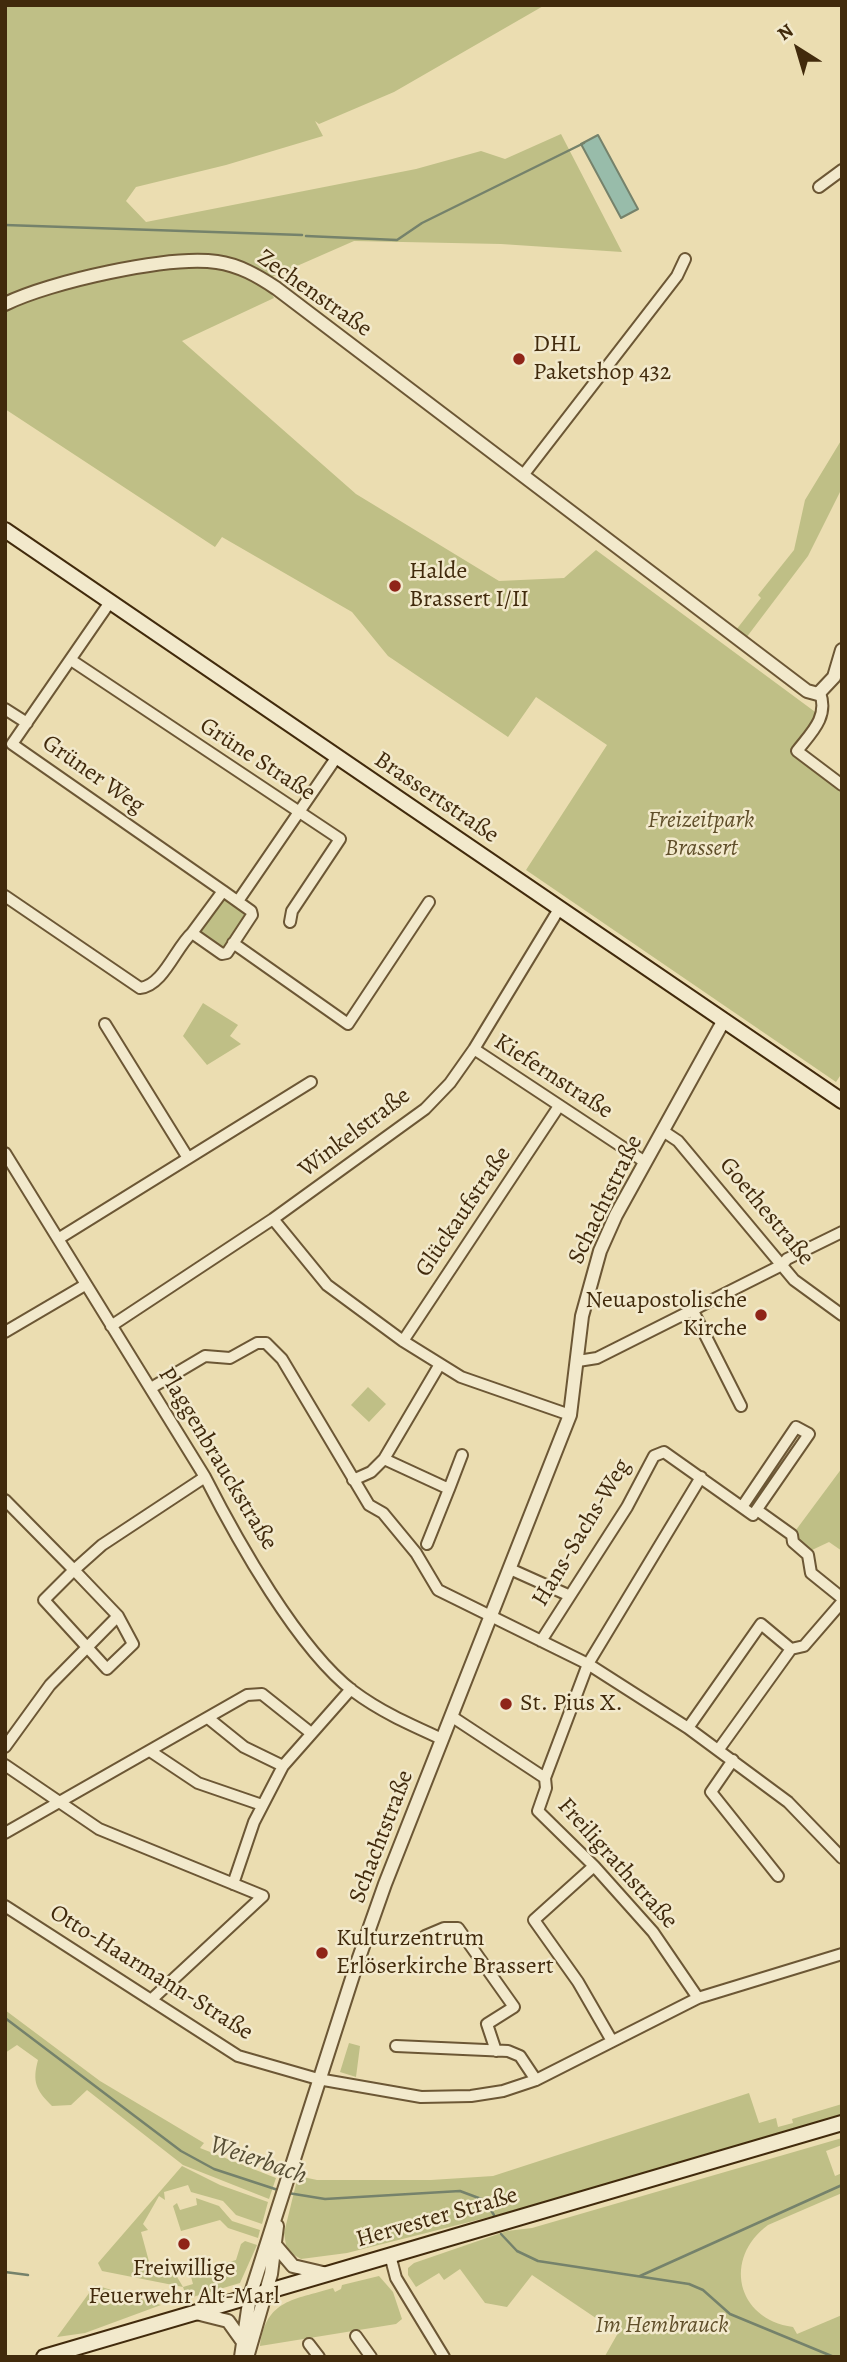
<!DOCTYPE html>
<html>
<head>
<meta charset="utf-8">
<style>
	body { margin:0 }
	#map { position:relative; width:847px; height:2362px; overflow:hidden; background:#ebddb1; font-family:Alegreya,serif }
	canvas { display:block }
	.frame { position:absolute; inset:0; border:7px solid #412a0c; pointer-events:none }
	.north { position:absolute; left:763px; top:14px; width:70px; height:70px; -webkit-text-stroke:5px #f2e9cc; paint-order:stroke; rotate:323deg; font-size:19px; font-weight:700; line-height:28px; text-align:center; color:#412a0c }
	.north::after { content:''; display:block; margin:auto; width:24px; height:32px; background:#412a0c; clip-path:polygon(50% 0,100% 100%,50% 72%,0 100%) }
</style>
</head>
<body>
<div id="map">
<canvas width="847" height="2362"></canvas>
<div class="frame"></div>
<div class="north">N</div>
</div>
<script>
const ctx = document.querySelector('canvas').getContext('2d');
ctx.lineJoin = 'round';
function fill(path, color) { ctx.fillStyle = color; ctx.fill(path, 'evenodd'); }
function trace(path, color, width, dash) { ctx.strokeStyle = color; ctx.lineWidth = width; ctx.lineCap = dash ? 'butt' : 'round'; ctx.setLineDash(dash || []); ctx.stroke(path); }
function drawText(font, color, halo, rows, align = 'center') {
  ctx.font = font + ' Alegreya,serif'; ctx.lineWidth = 5; ctx.setLineDash([]); ctx.textBaseline = 'middle'; ctx.strokeStyle = halo; ctx.fillStyle = color; for (const [text, x, y, turn = 0] of rows) {
    ctx.save(); ctx.translate(x, y); ctx.rotate((+turn || 0) * Math.PI / 180); ctx.textAlign = isNaN(turn) ? turn : align; if (halo) ctx.strokeText(text, 0, 0); ctx.fillText(text, 0, 0); ctx.restore();
  }
}
fill(new Path2D(`
	M5 5H545L394 92 319 124 315 121 323 136 226 165 136 187 126 201 146 222 416 169 481 151 505 159 561 134 622 252 501 244 354 241 265 280 274 298 182 341 356 494 499 581 564 578 596 550 822 717 798 751 842 785V1073L836 1082 526 870 607 745 536 697 508 737 388 656 352 612 222 537 215 547 5 409Z
	M842 439V488L808 556 746 638 736 630 761 598 758 595 794 550 805 500Z
	M226 897 247 912 248 916 226 949 222 950 198 935V930L221 898Z
	M203 1003 238 1025 230 1036 241 1044 207 1065 183 1036Z
	M368 1387 386 1404 369 1422 351 1405Z
	M842 1468V1551L829 1542 812 1550 793 1534Z
	M5 2010 100 2081 204 2143 200 2148 276 2178 269 2199 183 2165 87 2090 71 2105 52 2106C36 2090 32 2082 38 2060L17 2045 5 2053Z
	M349 2043 360 2046 356 2077 340 2072Z
	M749 2093 759 2123 776 2118 778 2127 793 2123 792 2119 842 2104V2118L503 2217 501 2214 347 2253 301 2259 287 2251 284 2233 298 2176 317 2180H431L493 2176Z
	M842 2138V2145L826 2151 835 2176 842 2173V2193L768 2225C723 2258 736 2319 793 2327L797 2334 842 2315V2357L605 2356 618 2333 532 2275 507 2307 485 2303 460 2269 444 2280 439 2273 416 2287 408 2275V2268L414 2263 507 2231 532 2228Z
	M182 2166 220 2185 268 2202 262 2224 236 2215 223 2201 191 2192 188 2185 164 2192 165 2200 159 2196 143 2224 148 2230 141 2232 151 2269 170 2265 183 2287 193 2284 190 2273 236 2260 241 2244 245 2241 257 2245 240 2283 176 2302 175 2297 185 2293 183 2287 102 2271 98 2263Z
	M196 2198 219 2206 232 2221 260 2230 258 2238 228 2228 220 2220 181 2231 173 2206 177 2203 180 2210 197 2205Z
	M379 2276 393 2292 402 2319 396 2324 260 2346C266 2299 294 2300 333 2288L335 2292 341 2289 342 2285Z
	M95 2285 161 2305 85 2333 57 2337Z`), '#bfbf86');
const water = new Path2D(`
	M598 135 638 209 621 218 581 144Z`);
fill(water, '#98bcaa');
trace(water, '#75826b', 2);
trace(new Path2D(`
	M5 225 302 235
	M306 236 397 240 422 223 584 143
	M5 2018 181 2151 214 2169 278 2190
	M288 2193 325 2199 460 2191 484 2200 494 2215
	M501 2234 517 2251 538 2261 689 2284 703 2290 730 2314 834 2357
	M5 2272 28 2275
	M640 2276 842 2185`), '#75826b', 2.5);
const minor = new Path2D(`
	M819 187 842 170
	M524 474 677 276 685 259
	M110 602 12 744 223 891
	M71 660 340 839 292 911 290 922
	M820 693C829 717 811 733 797 751L842 785
	M5 709 27 723
	M223 891 251 911 252 915 227 953 222 954 192 933Z
	M5 896 140 988C163 986 176 947 192 933
	M238 901 336 758
	M233 943 348 1024 429 902
	M105 1024 188 1158
	M474 1049 645 1162
	M663 1131 678 1141 794 1280 842 1315
	M5 1153 205 1477C237 1540 298 1649 353 1691 381 1712 411 1725 442 1739
	M273 1219 327 1285 403 1341 461 1377 570 1415
	M58 1239 311 1082
	M692 1309 741 1406
	M111 1326 273 1219 425 1109 450 1083 474 1049 559 909
	M5 1332 85 1285
	M403 1341 559 1106
	M578 1361 597 1358 782 1265 787 1259 842 1232
	M151 1388 205 1356 230 1358 257 1343H266L282 1359 369 1505 383 1513 416 1553 438 1590 588 1664 688 1728 788 1802 842 1858
	M384 1459 449 1489 462 1455
	M353 1480 371 1472 384 1459 440 1364
	M5 1500 74 1570 102 1545 205 1477
	M757 1510 792 1535 793 1542 808 1555 811 1573 842 1598
	M427 1544 449 1489
	M510 1569 568 1595
	M74 1570 118 1616 133 1644 107 1669 44 1600Z
	M541 1641 627 1507 654 1456 664 1452 753 1515 809 1434 796 1427 742 1507
	M791 1649 804 1646 842 1602
	M451 1716 545 1778 546 1788 538 1811 594 1866 653 1932 698 1998
	M208 1718 244 1747 283 1766
	M688 1728 761 1624 791 1649 719 1749
	M5 1747 50 1685 118 1616
	M150 1751 198 1783 262 1805
	M733 1760 711 1792 778 1876
	M5 1765 99 1829 263 1896 151 2000
	M545 1778 588 1664 701 1477
	M5 1833 247 1695 262 1694 311 1733
	M594 1866 534 1920 578 1982 612 2041
	M233 1884 254 1822 283 1766 351 1689
	M5 1906 238 2056 318 2079 421 2097 471 2096 503 2091 536 2080 698 1998 842 1954
	M425 1936 444 1928H458L514 2007 487 2024 496 2051
	M396 2046 508 2051 520 2056 536 2080
	M390 2255 396 2278 444 2357
	M356 2336 371 2357
	M309 2344 319 2357`);
const tertiary = new Path2D(`
	M5 304C49 282 169 255 217 262 239 265 258 276 276 288L807 691 818 694 834 677 842 650
	M276 2246 293 2266 323 2273
	M196 2313 228 2321 243 2342
	M248 2354 271 2274 277 2226
	M241 2357 250 2296 355 1969 385 1884 570 1415 582 1316 600 1251 616 1215 724 1020`);
const secondary = new Path2D(`
	M5 530 842 1101
	M44 2357 842 2123`);
trace(minor, '#6c5735', 14);
trace(tertiary, '#6c5735', 16);
trace(secondary, '#412a0c', 18);
trace(minor, '#f2e9cc', 10);
trace(tertiary, '#f2e9cc', 12);
trace(secondary, '#f2e9cc', 14);
for (const [x, y, r, color] of [
	[519,359,7,"#8f2418"],
	[395,586,7,"#8f2418"],
	[761,1315,7,"#8f2418"],
	[506,1704,7,"#8f2418"],
	[322,1953,7,"#8f2418"],
	[184,2244,7,"#8f2418"]
]) { const dot = new Path2D(); dot.arc(x, y, r, 0, 2 * Math.PI); ctx.fillStyle = color; ctx.fill(dot); trace(dot, '#f2e9cc', 2.5); }
drawText('24px', '#412a0c', '#f2e9cc', [
	["Zechenstraße",314,294,35],
	["Grüne Straße",257,760,33],
	["Grüner Weg",93,775,35],
	["Brassertstraße",436,798,34],
	["Kiefernstraße",553,1077,33],
	["Winkelstraße",355,1133,-37],
	["Schachtstraße",606,1200,-64],
	["Glückaufstraße",464,1212,-56],
	["Goethestraße",766,1212,50],
	["Plaggenbrauckstraße",217,1459,59],
	["Hans-Sachs-Weg",582,1533,-59],
	["Schachtstraße",382,1837,-69],
	["Freiligrathstraße",617,1864,48],
	["Otto-Haarmann-Straße",151,1973,32],
	["Hervester Straße",437,2218,-16]
]);
drawText('24px', '#412a0c', '#f2e9cc', [
	["DHL",533,345],
	["Paketshop 432",533,373],
	["Halde",409,572],
	["Brassert I/II",409,600],
	["Neuapostolische",747,1301,"right"],
	["Kirche",747,1329,"right"],
	["St. Pius X.",520,1704],
	["Kulturzentrum",336,1939],
	["Erlöserkirche Brassert",336,1967],
	["Freiwillige",184,2269,"center"],
	["Feuerwehr Alt-Marl",184,2297,"center"]
], 'left');
drawText('italic 24px', '#604f2a', '#f2e9cc', [
	["Freizeitpark",701,821],
	["Brassert",701,849],
	["Im Hembrauck",662,2326]
]);
drawText('italic 26px', '#574e34', '#f2e9cc', [
	["Weierbach",258,2161,19]
]);
</script>
</body>
</html>
